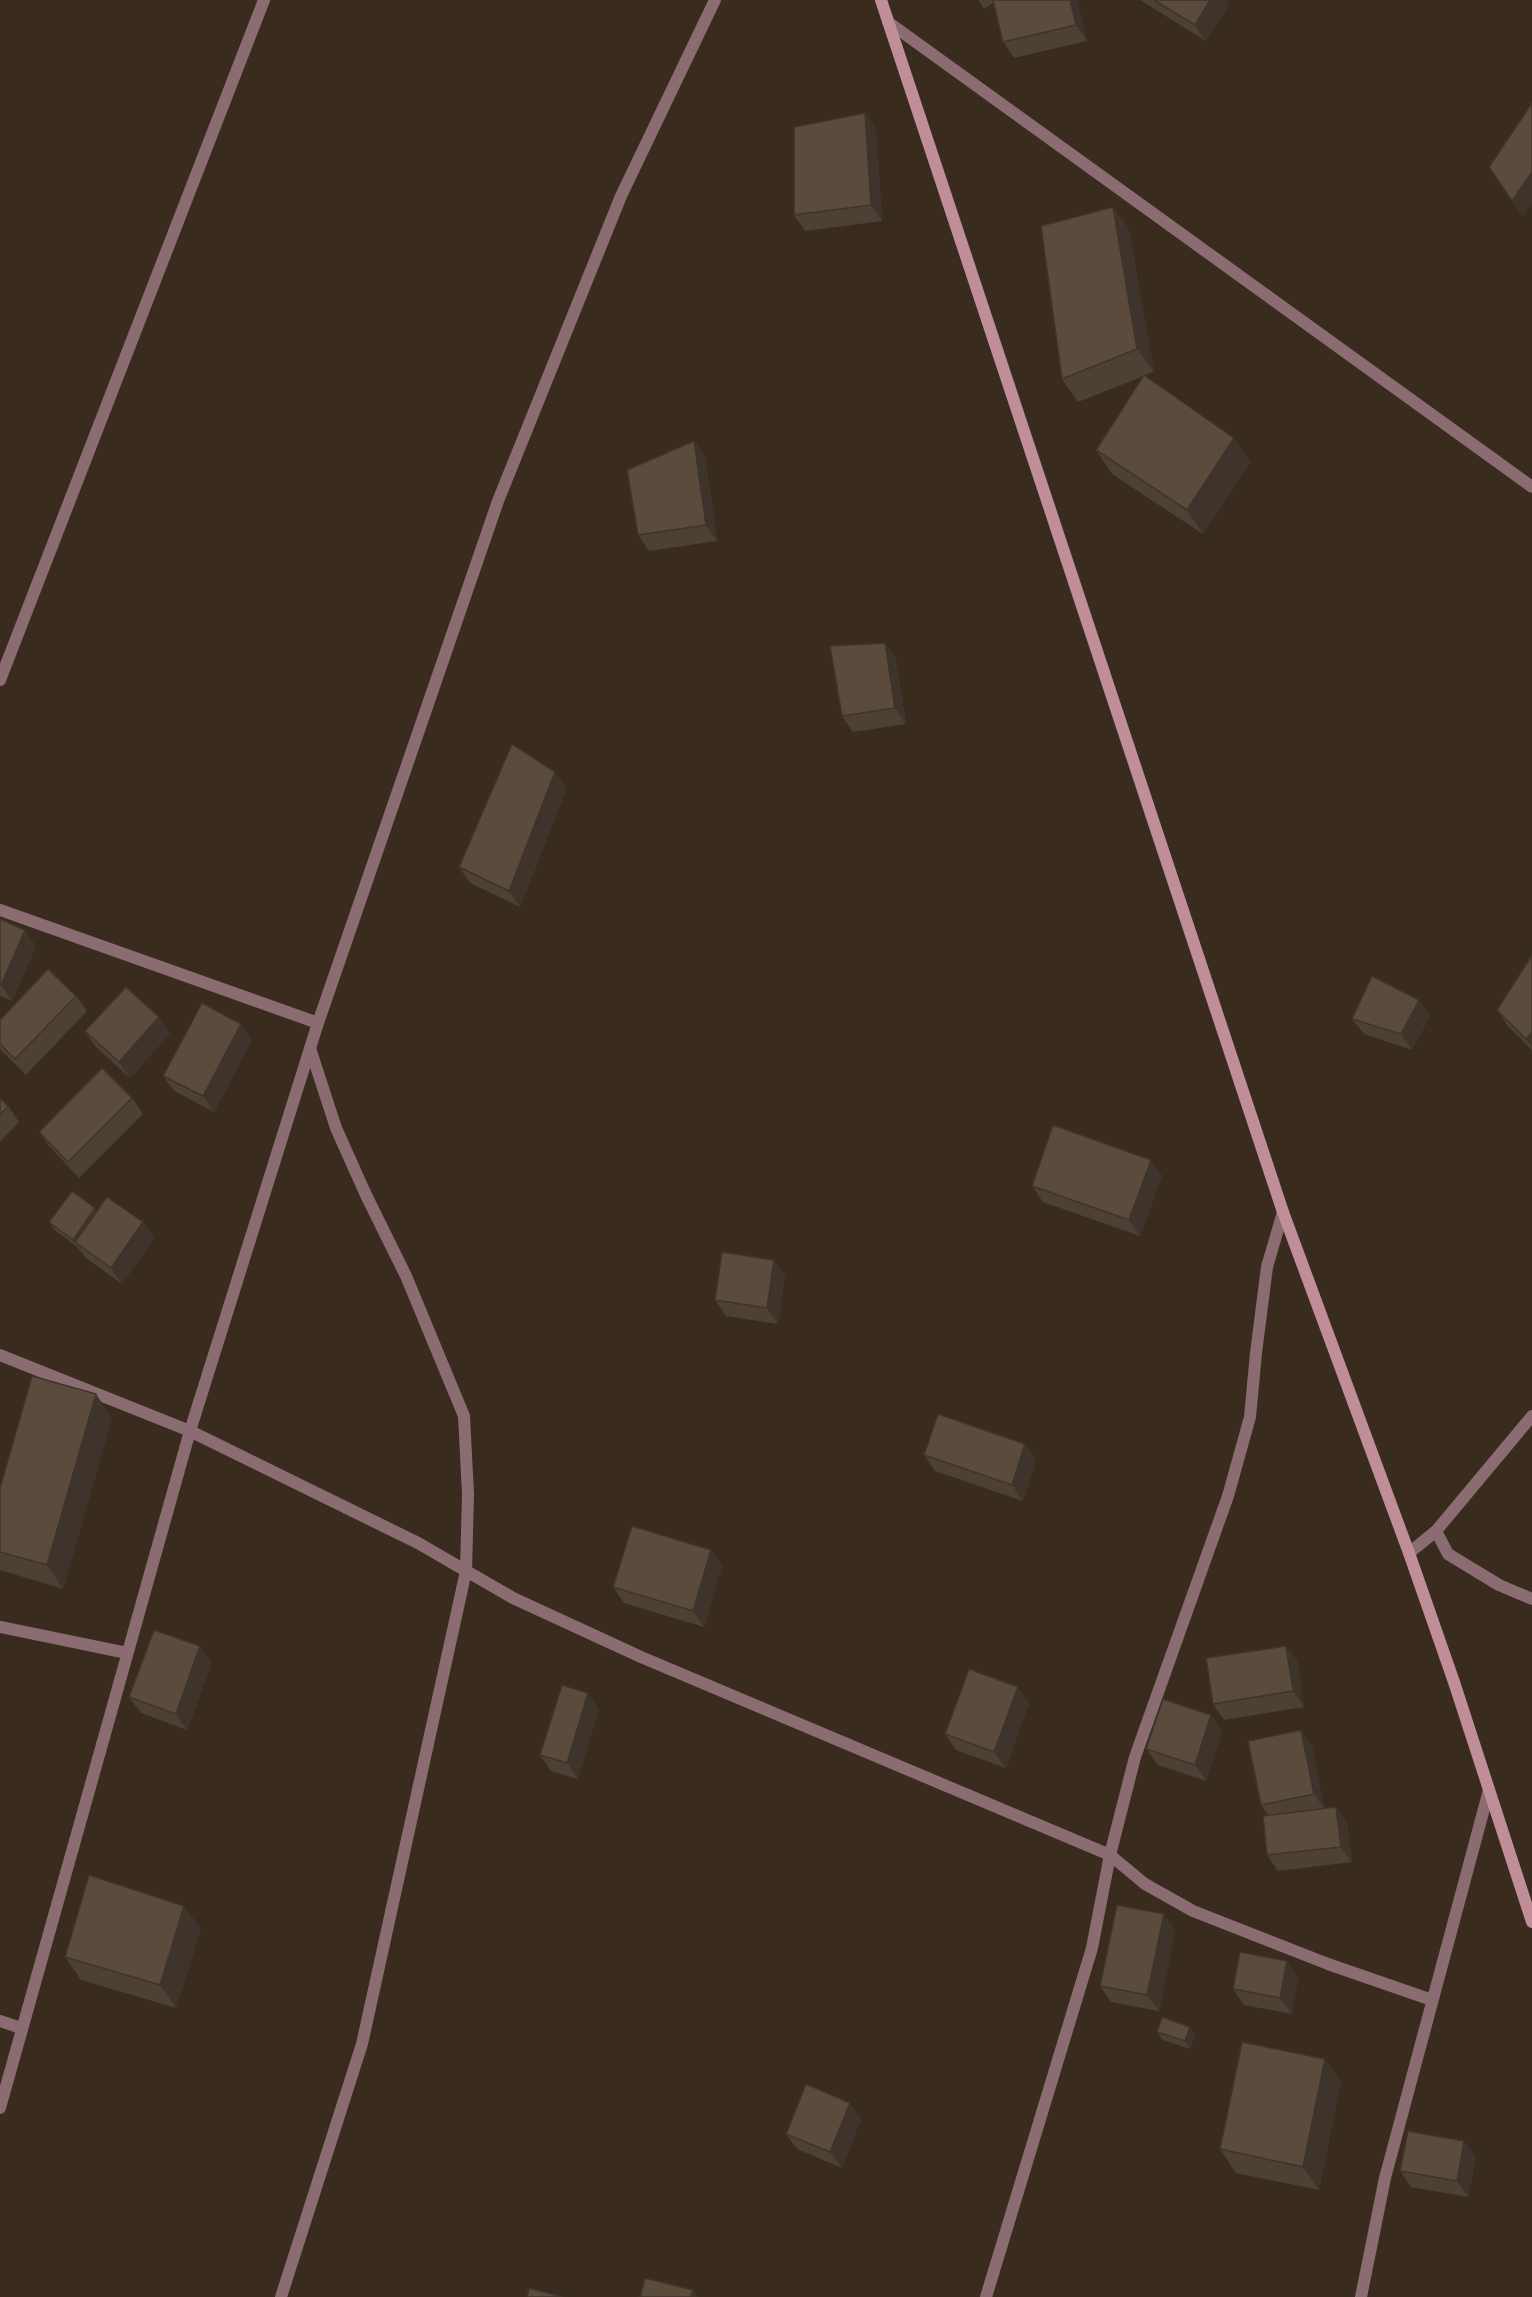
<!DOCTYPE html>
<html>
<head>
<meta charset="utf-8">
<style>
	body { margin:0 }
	canvas { display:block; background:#392b1e }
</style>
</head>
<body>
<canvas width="1532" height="2297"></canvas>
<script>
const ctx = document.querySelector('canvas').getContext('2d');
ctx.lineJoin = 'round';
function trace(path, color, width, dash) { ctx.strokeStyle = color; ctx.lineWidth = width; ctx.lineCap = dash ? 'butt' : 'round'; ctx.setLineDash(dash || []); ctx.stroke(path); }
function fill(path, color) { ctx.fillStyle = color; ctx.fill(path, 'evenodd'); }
trace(new Path2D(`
	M888 22 1532 487
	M0 680 264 0
	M0 910 318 1023
	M0 1355 190 1431 418 1543 513 1598 641 1657 1110 1855 1145 1884 1193 1911 1328 1964 1432 2000
	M1436 1531 1448 1554 1499 1585 1532 1599
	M1409 1553 1436 1531 1532 1416
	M0 1627 127 1653
	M0 2021 21 2028
	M0 2108 190 1431 318 1023 498 501 621 196 715 0
	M281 2297 362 2044 466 1571 468 1494 464 1416 406 1276 366 1195 336 1128 310 1048
	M986 2297 1092 1948 1110 1855 1135 1757 1228 1496 1250 1417 1256 1353 1267 1267 1283 1212
	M1361 2297 1385 2178 1489 1790`), '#8b6c72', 12);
trace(new Path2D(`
	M881 0 1283 1212 1409 1553 1454 1682 1532 1922`), '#bf8e98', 12);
fill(new Path2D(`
	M978 0H1077L1087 41 1014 58 1003 42 993 3 984 9Z
	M1140 0H1227L1229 4 1206 41Z
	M865 113 876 129 882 221 805 231 794 215Z
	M1113 207 1129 230 1154 372 1145 375 1251 461 1203 534 1112 474 1096 450 1144 376 1078 402 1062 379Z
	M705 456 717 541 649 551 638 535Z
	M885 643 896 659 906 724 853 732 842 716Z
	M567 788 520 907 470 883 459 867Z
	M0 919 36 946 12 1001 0 996Z
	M1532 955V1050L1508 1026 1497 1010Z
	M76 996 87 1011 26 1075 0 1049V1020Z
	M1430 1016 1412 1050 1364 1034 1352 1019Z
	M85 1031 170 1033 130 1078 96 1047Z
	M252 1040 214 1112 174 1091 163 1076Z
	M0 1098 8 1106 19 1122 0 1142Z
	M132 1098 143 1114 79 1178 50 1147 39 1132Z
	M1151 1160 1162 1176 1140 1236 1043 1202 1032 1186Z
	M97 1210 154 1238 122 1284 86 1258 78 1248 55 1230 49 1222Z
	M774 1260 785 1276 778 1324 726 1316 715 1300Z
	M112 1418 63 1589 0 1570V1488Z
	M1025 1444 1036 1460 1023 1501 935 1471 924 1455Z
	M722 1566 704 1627 624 1603 613 1587Z
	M1297 1661 1304 1707 1224 1720 1213 1704Z
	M212 1662 187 1730 141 1713 129 1697Z
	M1029 1703 1006 1768 956 1750 945 1734Z
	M599 1709 578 1779 551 1771 540 1755Z
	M1211 1715 1222 1731 1206 1781 1158 1765 1146 1749Z
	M1301 1730 1312 1746 1324 1809 1336 1807 1347 1823 1352 1862 1278 1871 1267 1855 1268 1815 1261 1805Z
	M184 1906 201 1929 176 2008 81 1980 65 1957Z
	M1175 1930 1159 2011 1111 2002 1100 1986Z
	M1298 1977 1292 2014 1244 2005 1233 1989Z
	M1190 2027 1195 2035 1190 2049 1163 2040 1157 2032Z
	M1341 2082 1319 2190 1236 2173 1220 2149Z
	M861 2119 842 2168 797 2149 786 2134Z
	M1476 2157 1468 2197 1411 2187 1400 2171Z`), '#4d4034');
fill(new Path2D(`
	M1070 0H1077L1087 41 1076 25Z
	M1210 0H1227L1229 4 1206 41 1195 25Z
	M865 113 876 129 882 221 871 205Z
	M1532 172V204L1523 217 1512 201Z
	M1113 207 1129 230 1154 372 1137 349Z
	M1234 438 1251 461 1203 534 1187 510Z
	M694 441 705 456 717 541 706 525Z
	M885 643 896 659 906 724 895 708Z
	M555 772 567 788 520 907 509 891Z
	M25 930 36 946 12 1001 1 985Z
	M1419 1000 1430 1016 1412 1050 1401 1034Z
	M159 1017 170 1033 130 1078 119 1062Z
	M241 1024 252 1040 214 1112 203 1096Z
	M1532 1032V1047L1526 1039Z
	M1151 1160 1162 1176 1140 1236 1129 1220Z
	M95 1208 101 1216 75 1242 78 1248 73 1240Z
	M143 1222 154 1238 122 1284 111 1268Z
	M774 1260 785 1276 778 1324 767 1308Z
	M96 1394 112 1418 63 1589 47 1565Z
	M1025 1444 1036 1460 1023 1501 1012 1485Z
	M711 1550 722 1566 704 1627 693 1611Z
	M200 1646 212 1662 187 1730 176 1714Z
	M1286 1646 1297 1661 1304 1707 1293 1691Z
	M1018 1687 1029 1703 1006 1768 994 1752Z
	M588 1693 599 1709 578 1779 567 1763Z
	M1211 1715 1222 1731 1206 1781 1195 1765Z
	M1301 1730 1312 1746 1325 1810 1314 1794Z
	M1336 1807 1347 1823 1352 1862 1341 1847Z
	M184 1906 201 1929 176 2008 160 1985Z
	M1164 1914 1175 1930 1159 2011 1147 1995Z
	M1287 1961 1298 1977 1292 2014 1280 1998Z
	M1190 2027 1195 2035 1190 2049 1185 2041Z
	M1325 2059 1341 2082 1319 2190 1303 2167Z
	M850 2103 861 2119 842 2168 830 2152Z
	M1464 2141 1476 2157 1468 2197 1457 2181Z
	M693 2290 698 2297H691Z`), '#3f342b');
const building = new Path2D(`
	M993 0H1070L1076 25 1003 42Z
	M1154 0H1210L1195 25Z
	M1532 103V172L1512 201 1489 167Z
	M865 113 871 205 794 215V127Z
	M1113 207 1137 349 1062 379 1041 226Z
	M1144 375 1234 438 1187 510 1096 450Z
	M694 441 706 525 638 535 627 470Z
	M885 643 895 708 842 716 830 646Z
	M512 744 555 772 509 891 459 867Z
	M0 919 25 930 1 985H0Z
	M1532 955V1032L1526 1039 1497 1010Z
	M48 969 76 996 15 1059 0 1044V1020Z
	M1372 976 1419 1000 1401 1034 1352 1019Z
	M126 987 159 1017 119 1062 85 1031Z
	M202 1003 241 1024 203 1096 163 1076Z
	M102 1068 132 1098 68 1162 39 1132Z
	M0 1098 8 1106 0 1115Z
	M1053 1125 1151 1160 1129 1220 1032 1186Z
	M72 1191 95 1208 73 1240 49 1222Z
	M107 1197 143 1222 111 1268 75 1242Z
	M722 1252 774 1260 767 1308 715 1300Z
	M32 1376 96 1394 47 1565 0 1552V1488Z
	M938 1414 1025 1444 1012 1485 924 1455Z
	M632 1526 711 1550 693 1611 613 1587Z
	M154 1630 200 1646 176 1714 129 1697Z
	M1286 1646 1293 1691 1213 1704 1206 1658Z
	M969 1669 1018 1687 994 1752 945 1734Z
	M562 1685 588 1693 567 1763 540 1755Z
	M1163 1699 1211 1715 1195 1765 1146 1749Z
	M1301 1730 1314 1794 1261 1805 1248 1741Z
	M1336 1807 1341 1847 1267 1855 1263 1816Z
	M89 1875 184 1906 160 1985 65 1957Z
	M1117 1905 1164 1914 1147 1995 1100 1986Z
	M1240 1952 1287 1961 1280 1998 1233 1989Z
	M1162 2017 1190 2027 1185 2041 1157 2032Z
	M1242 2042 1325 2059 1303 2167 1220 2149Z
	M806 2084 850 2103 830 2152 786 2134Z
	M1408 2131 1464 2141 1457 2181 1400 2171Z
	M645 2278 693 2290 691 2297H640Z
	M529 2288 563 2297H527Z`);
fill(building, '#5a4b3d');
trace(building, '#3f342b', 1.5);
</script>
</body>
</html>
